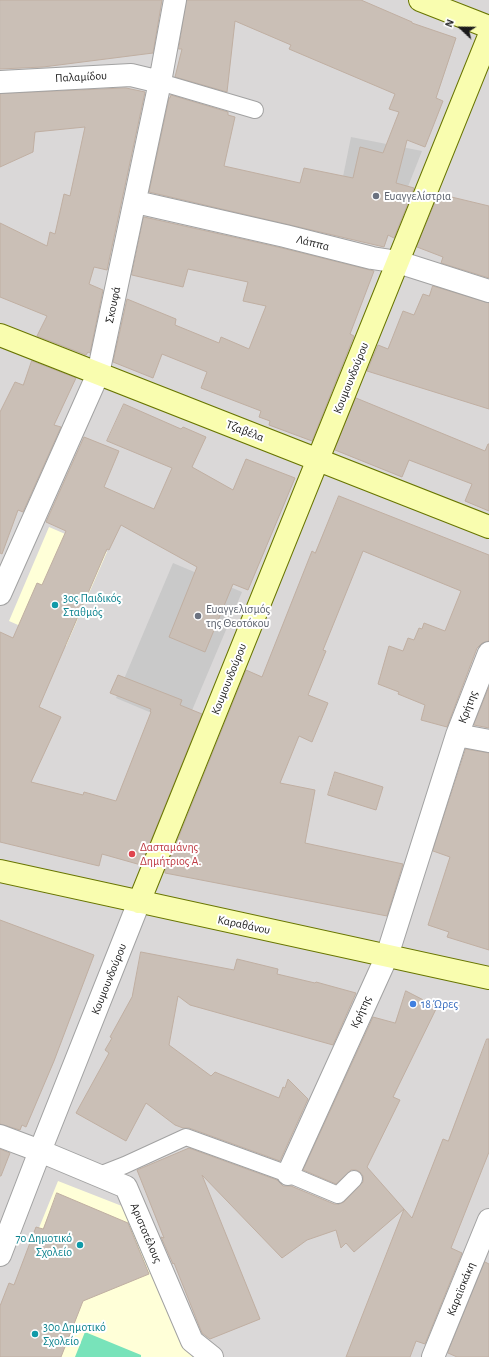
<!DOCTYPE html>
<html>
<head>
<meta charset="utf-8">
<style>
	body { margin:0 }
	#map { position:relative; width:489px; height:1357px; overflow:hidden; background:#eee9e0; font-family:"Alegreya Sans",sans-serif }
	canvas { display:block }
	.north { position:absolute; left:441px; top:8px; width:40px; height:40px; -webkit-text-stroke:3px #fff; paint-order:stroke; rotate:292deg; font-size:11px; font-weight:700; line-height:16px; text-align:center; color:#1b1b1b }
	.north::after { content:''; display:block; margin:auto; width:14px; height:18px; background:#1b1b1b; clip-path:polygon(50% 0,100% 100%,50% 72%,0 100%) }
</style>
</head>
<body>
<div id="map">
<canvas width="489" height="1357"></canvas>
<div class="north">N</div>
</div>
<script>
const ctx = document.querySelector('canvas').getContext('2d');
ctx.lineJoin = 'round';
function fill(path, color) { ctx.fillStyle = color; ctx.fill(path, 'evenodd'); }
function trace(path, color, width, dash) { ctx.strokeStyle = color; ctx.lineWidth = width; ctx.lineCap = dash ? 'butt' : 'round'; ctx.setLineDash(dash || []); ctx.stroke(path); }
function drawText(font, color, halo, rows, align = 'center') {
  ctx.font = font + ' "Alegreya Sans",sans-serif'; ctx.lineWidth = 4; ctx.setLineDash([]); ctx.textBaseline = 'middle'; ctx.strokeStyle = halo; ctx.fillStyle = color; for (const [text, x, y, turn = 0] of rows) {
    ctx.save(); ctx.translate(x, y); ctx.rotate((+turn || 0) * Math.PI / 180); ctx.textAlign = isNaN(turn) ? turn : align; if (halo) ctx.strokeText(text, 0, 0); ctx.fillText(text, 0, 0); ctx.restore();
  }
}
fill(new Path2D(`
	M0 0H489V1357H0Z`), '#dad8d8');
fill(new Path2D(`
	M49 527 107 552 66 646 9 621Z
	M58 1181 127 1208 182 1345 193 1357H0V1324Z`), '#ffffd8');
fill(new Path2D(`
	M351 137 422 151 385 245 332 231Z
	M173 563 242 592 185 727 116 698Z`), '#c9c9c9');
fill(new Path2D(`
	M85 1332 141 1355V1357H75Z`), '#78e3ba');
const building = new Path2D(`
	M0 0H162L153 53 43 67 0 69Z
	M187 0H361L412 22V23L456 38 436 98 443 101 425 147 407 140 396 183 414 188 394 238 388 235 384 247 149 192 169 98H170L171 95 228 112V115L235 117 224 166 300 183 304 168 353 178 360 147 383 153 399 112 389 109 395 94 289 49 291 45 235 21 227 92 175 77 182 49H179Z
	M126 88 145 92 107 270 94 267 89 284 103 290 90 353 88 352 86 355 37 336 47 316 0 297V223L47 246 50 232 55 234 64 194 70 196 85 127 35 132 33 152 0 167V94Z
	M439 194 489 206V278L441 263 443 257 417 247Z
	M144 217 282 248 374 271 350 334 354 336 312 441 269 425 270 421 259 417 261 411 201 388 207 372 162 354 153 378 113 362 127 299 176 319 175 325 219 343 221 337 249 349 266 306 243 301 248 282 188 269 183 287 132 275Z
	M433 286 489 303V409L367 371 378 345 388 349 403 311 414 315 423 294 429 296Z
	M32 361 76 378 54 425 61 427 23 512 18 510 2 554 0 553V412L15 382 23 385Z
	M356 398 485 451 488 444H489V511L465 501 472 484 409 460 402 477 335 450Z
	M124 404 181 429 183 427 206 437 192 467 233 490 246 459 295 478 248 590 233 584 205 652 169 637 197 567 121 525 109 550 107 549 39 707 61 717 31 782 83 795 84 792 116 801 151 712 150 711 151 709 110 693 118 675 182 700 180 705 202 714 141 865 102 854 99 866 0 842V632L13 638 37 583 42 585 66 531 46 522 84 437 119 451 104 487 154 509 172 468 107 441Z
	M339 496 489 555V641L482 643 477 648 447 727 421 720 425 705 398 694 399 692 378 684 389 646 403 651 408 638 414 640 419 628 422 629 424 623 445 631 461 591 363 551 323 650 326 651 308 695 328 703 312 742 299 736 280 783 315 790 305 843 403 864 387 916 165 873V871L246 670 262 677 312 551 315 553Z
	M489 687V728L474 725Z
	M466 749 489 753V950L447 937 449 932 428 925 450 857 433 851Z
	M335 772 383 787 376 810 328 795Z
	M0 920 94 955 54 1061 26 1127 22 1125 20 1130 0 1124Z
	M141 952 234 970 237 959 278 969 277 974 315 983 316 982 356 993 333 1045 190 1005 178 996 169 1045 211 1076 215 1072 222 1075 279 1098 283 1087 285 1088 288 1079 308 1099 280 1161 189 1128H183L175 1125 146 1103 126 1141 76 1113 109 1053 105 1050 112 1038 110 1037 132 997Z
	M406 991 437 1007 393 1097 400 1100 367 1167 404 1209 354 1252 346 1243 341 1248 336 1230 307 1240 282 1258 202 1175 260 1319 210 1339 202 1333 174 1263 173 1264 161 1237 164 1238 137 1170 189 1148 277 1180 283 1186H291L334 1204H339L344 1202 363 1182V1176L360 1172 356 1170H351L336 1184 303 1170 373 1017 395 1023Z
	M487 1039H489V1152L451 1248 462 1253 425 1344 416 1341 410 1357H346L404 1209 412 1218 443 1139 448 1141Z
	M0 1149 10 1153 1 1176H0Z
	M57 1193 128 1223 149 1274 83 1301 61 1357H0V1306L9 1283 14 1285 36 1227 43 1229Z
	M485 1262 489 1264V1357H457L448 1353Z`);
fill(building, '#cabfb6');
trace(building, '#c0afa2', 1);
const lane = new Path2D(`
	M160 82 255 110
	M97 1176 125 1165 186 1137 288 1174 338 1195 354 1179`);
const street = new Path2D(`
	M0 82 131 75 160 82
	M136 202 285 236 372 258 398 262 489 291
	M0 594 98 374 160 82 175 0
	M457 735 489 741
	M0 1136 40 1151 126 1187 192 1341 212 1357
	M288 1174 387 956 457 735 489 653
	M0 1255 40 1151 139 902
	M433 1357 489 1220`);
const secondary = new Path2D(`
	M420 0 489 27
	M0 335 489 527
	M0 871 489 978
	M139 902 489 36`);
trace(lane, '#a2a2a2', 18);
trace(street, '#a2a2a2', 24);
trace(secondary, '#687500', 24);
trace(lane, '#fff', 16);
trace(street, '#fff', 22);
trace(secondary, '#f9fdaf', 22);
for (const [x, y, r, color] of [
	[376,196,4,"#6b7280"],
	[55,605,4,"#0f9aa8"],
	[198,616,4,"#6b7280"],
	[132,854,4,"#e0444e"],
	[413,1004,4,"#3f7fe0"],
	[80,1245,4,"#0f9aa8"],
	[35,1334,4,"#0f9aa8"]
]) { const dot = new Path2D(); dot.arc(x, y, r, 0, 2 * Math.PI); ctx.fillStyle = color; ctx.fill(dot); trace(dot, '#fff', 1.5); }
drawText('12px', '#1b1b1b', '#fff', [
	["Παλαμίδου",81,77,-3],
	["Λάππα",313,243,14],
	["Σκουφά",113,305,-78],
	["Κουμουνδούρου",351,378,-68],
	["Τζαβέλα",245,431,21],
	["Κουμουνδούρου",229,679,-68],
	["Κρήτης",468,707,-69],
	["Καραθάνου",244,925,12],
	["Κουμουνδούρου",109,979,-68],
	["Κρήτης",361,1012,-66],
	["Αριστοτέλους",146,1233,67],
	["Καραϊσκάκη",461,1289,-68]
]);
drawText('12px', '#5b616d', '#fff', [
	["Ευαγγελίστρια",384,196],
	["Ευαγγελισμός",206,609],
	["της Θεοτόκου",206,623]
], 'left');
drawText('12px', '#0d838f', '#fff', [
	["3ος Παιδικός",63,598],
	["Σταθμός",63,612],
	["7ο Δημοτικό",72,1238,"right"],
	["Σχολείο",72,1252,"right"],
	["30ο Δημοτικό",43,1327],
	["Σχολείο",43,1341]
], 'left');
drawText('12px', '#be3a42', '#fff', [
	["Δασταμάνης",140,847],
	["Δημήτριος Α.",140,861]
], 'left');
drawText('12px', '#366cbe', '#fff', [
	["18 Ώρες",421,1004]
], 'left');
</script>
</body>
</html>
